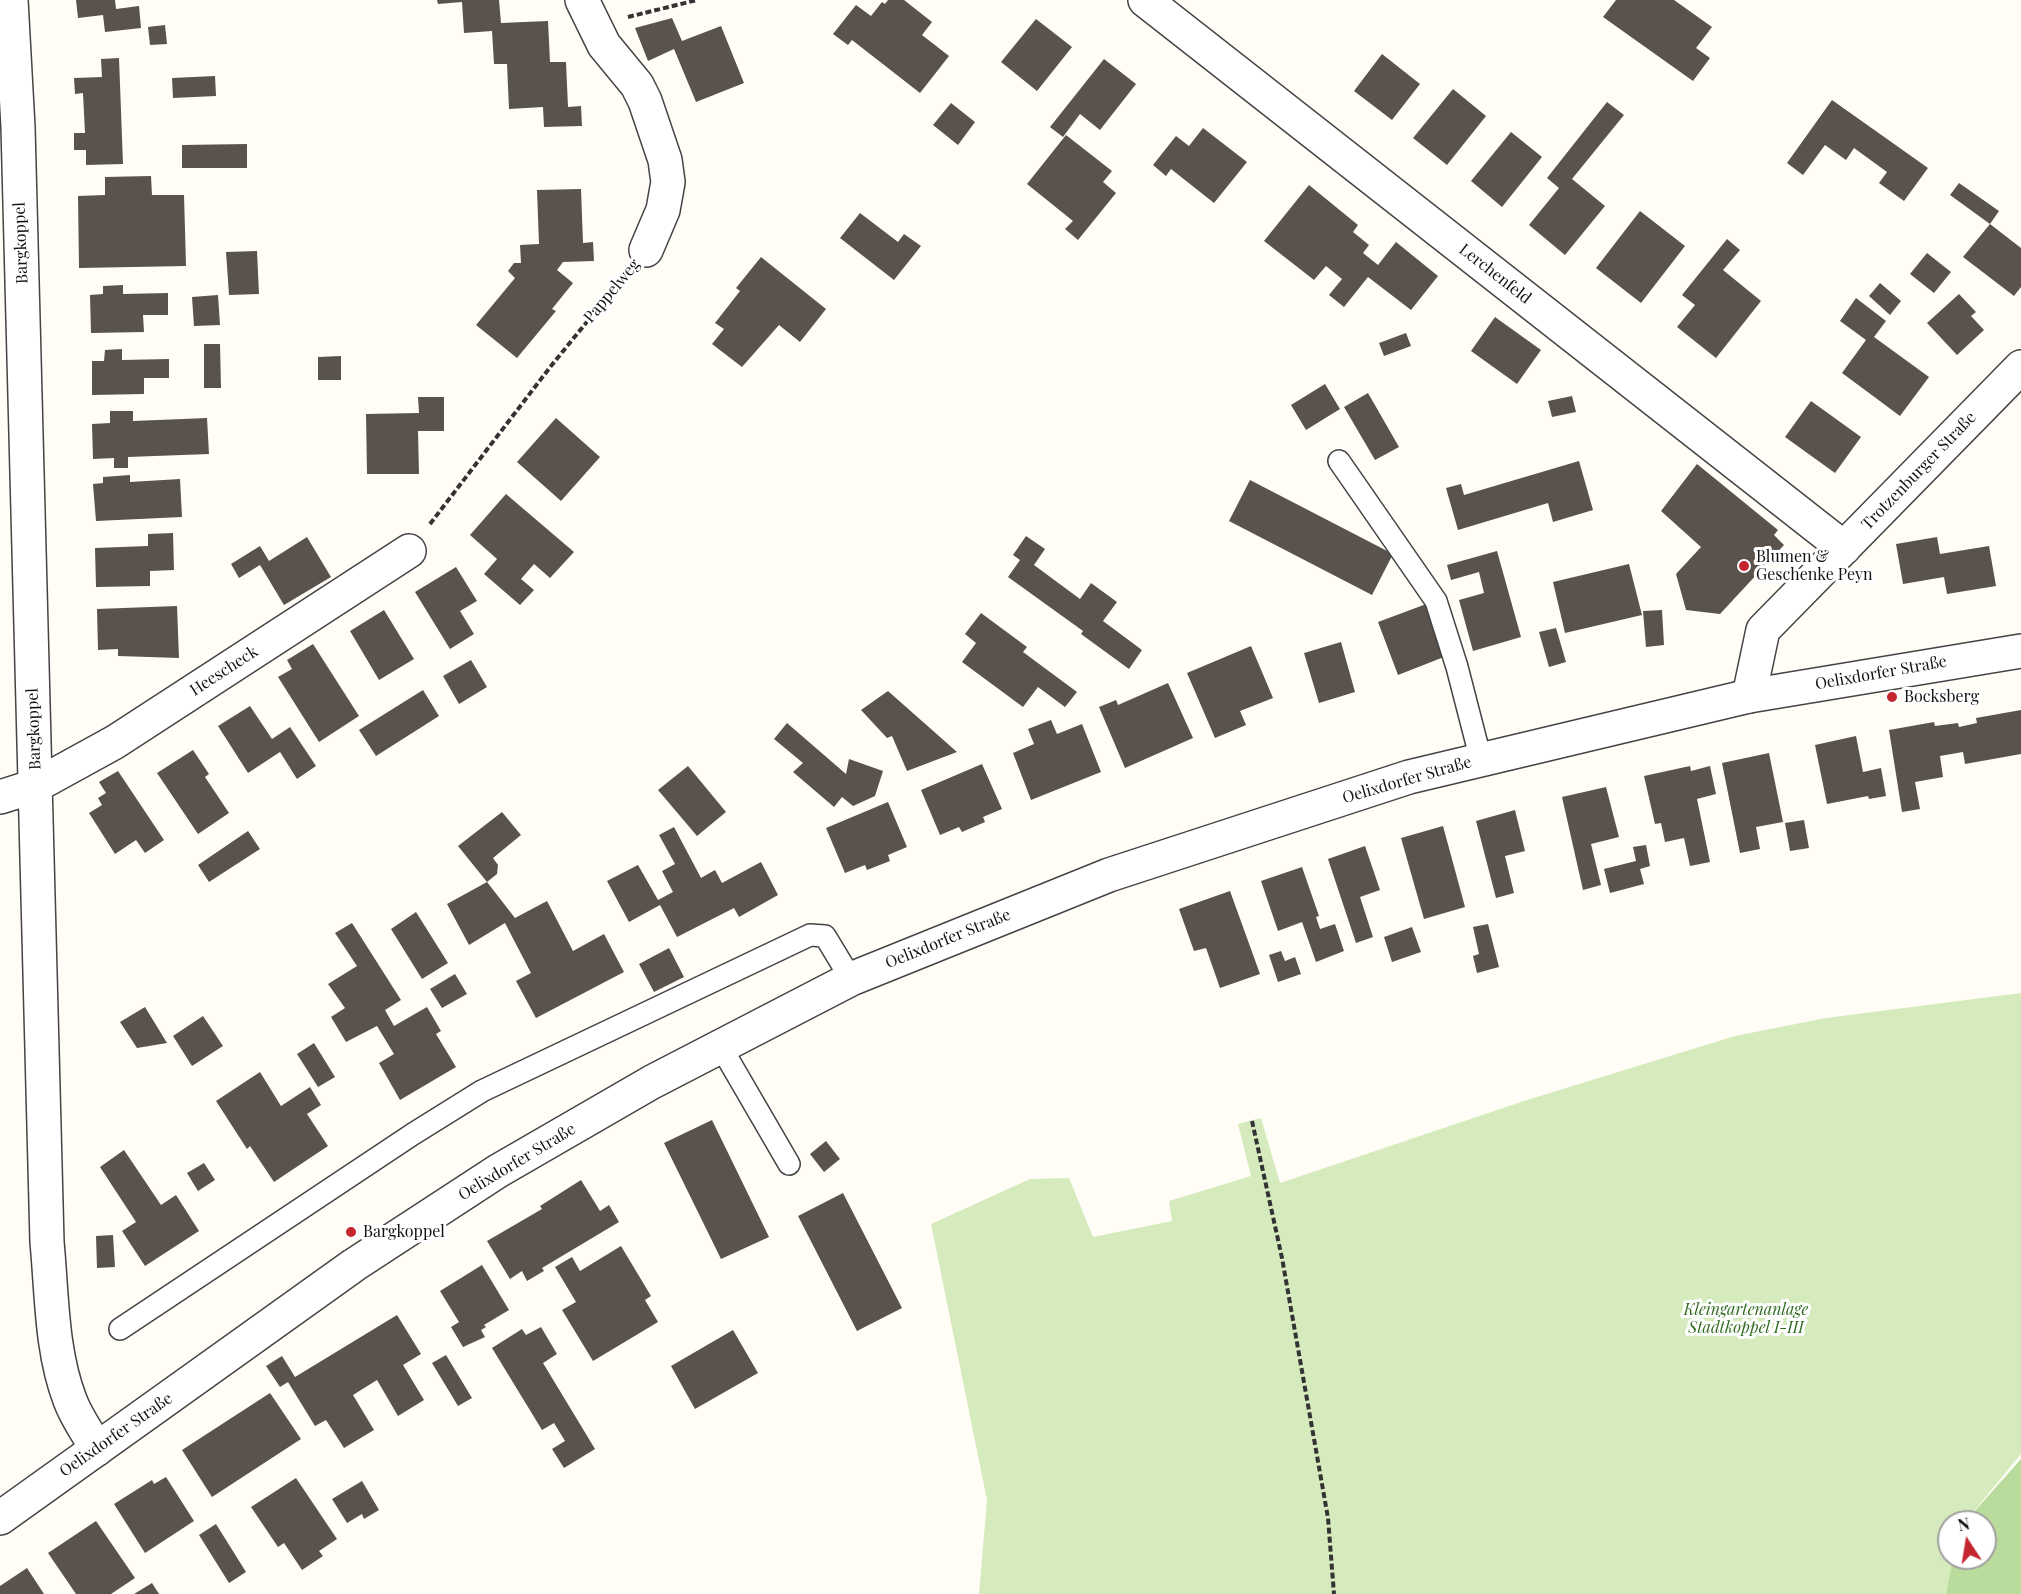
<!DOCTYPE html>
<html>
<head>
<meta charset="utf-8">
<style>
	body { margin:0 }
	#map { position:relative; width:2021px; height:1594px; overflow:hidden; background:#fffdf5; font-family:"Playfair Display",serif }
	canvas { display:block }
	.north { position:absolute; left:1937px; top:1510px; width:60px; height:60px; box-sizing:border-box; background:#fff; border:2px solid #a0a0a0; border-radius:50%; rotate:348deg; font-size:16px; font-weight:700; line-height:24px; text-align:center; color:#111 }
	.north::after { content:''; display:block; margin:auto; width:21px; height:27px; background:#c4262e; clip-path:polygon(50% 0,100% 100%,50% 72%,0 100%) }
</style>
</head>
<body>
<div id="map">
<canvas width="2021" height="1594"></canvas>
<div class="north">N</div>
</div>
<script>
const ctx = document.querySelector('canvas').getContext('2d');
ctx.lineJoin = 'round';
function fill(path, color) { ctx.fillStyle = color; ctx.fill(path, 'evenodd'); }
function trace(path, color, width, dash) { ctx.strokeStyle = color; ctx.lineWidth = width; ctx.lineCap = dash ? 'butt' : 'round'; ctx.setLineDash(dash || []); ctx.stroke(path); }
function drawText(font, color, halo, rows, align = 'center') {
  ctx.font = font + ' "Playfair Display",serif'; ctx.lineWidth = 6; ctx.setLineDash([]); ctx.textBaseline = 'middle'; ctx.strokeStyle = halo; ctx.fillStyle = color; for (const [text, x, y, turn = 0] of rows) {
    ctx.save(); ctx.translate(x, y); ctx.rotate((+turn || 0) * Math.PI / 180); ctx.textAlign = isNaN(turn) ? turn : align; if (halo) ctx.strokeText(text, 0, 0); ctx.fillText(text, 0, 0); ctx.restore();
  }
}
fill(new Path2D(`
	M2021 993V1454L1965 1522H1949V1558H1953L1946 1594H979L987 1500 931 1224 1030 1179 1069 1178 1093 1237 1172 1221 1169 1201 1251 1176 1238 1124 1261 1118 1280 1183 1524 1101 1735 1036 1826 1018Z`), '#d5ebbd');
fill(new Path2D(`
	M2021 1459V1594H1946L1953 1558H1985V1522H1965Z`), '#b9dc9c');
fill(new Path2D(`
	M76 0H115L116 9 139 6 141 28 105 32 103 15 78 18Z
	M437 0H499L501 23 548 21 550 62H566L568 107 581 106 582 126 544 127 543 107 509 109 507 64H494L492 31 464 33 462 2 438 4Z
	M888 0H904L932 22 922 35 949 56 920 93 852 40 848 45 833 34 856 5 871 16 882 2 885 4Z
	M1616 0H1674L1712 27 1696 48 1710 58 1693 81 1603 17Z
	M672 18 682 41 721 26 744 83 696 102 674 49 648 61 635 28Z
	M1036 19 1072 47 1037 91 1001 62Z
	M165 25 167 44 150 45 148 27Z
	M1382 54 1420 84 1392 120 1354 91Z
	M119 58 123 164 86 165V150H74V133H85L83 93 75 94 74 78 102 77 101 59Z
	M1104 59 1136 84 1100 130 1080 114 1063 137 1050 127Z
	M215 76 216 96 173 98 172 78Z
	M1453 89 1486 116 1447 165 1413 138Z
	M1832 100 1928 168 1904 201 1879 183 1887 172 1854 148 1846 160 1825 145 1803 175 1787 163Z
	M1607 102 1624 115 1572 179 1605 206 1565 255 1529 225 1559 188 1547 178Z
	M951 103 975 122 958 145 933 125Z
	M1203 128 1247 162 1214 203 1171 169 1166 176 1153 165 1176 136 1189 146Z
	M1511 132 1542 157 1502 207 1471 181Z
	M1066 135 1112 171 1103 182 1116 193 1078 240 1065 229 1073 221 1027 184Z
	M247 144V168H182V145Z
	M151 176 152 195H184L186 266 79 268 78 196 105 195V177Z
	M1959 183 1999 211 1990 224 1950 195Z
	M1309 185 1358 225 1353 232 1369 245 1363 253 1378 265 1396 242 1438 276 1411 310 1368 277 1344 307 1329 295 1342 279 1326 266 1314 280 1264 241Z
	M581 189 583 243 593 242 594 261 563 262 557 270 573 283 552 309 556 311 517 358 476 325 515 278 508 271 514 263H521L520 245 539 244 537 190Z
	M1640 211 1685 246 1641 303 1596 268Z
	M860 213 898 242 904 234 921 246 894 280 840 238Z
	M1990 224 2021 248V287L2014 296 1963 257Z
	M1727 239 1740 250 1723 270 1761 301 1716 358 1677 327 1695 305 1682 295Z
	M257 251 259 294 229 295 226 252Z
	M1927 253 1951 272 1934 293 1910 274Z
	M761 257 826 309 800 342 779 325 742 367 712 344 724 329 715 323 740 291 736 288Z
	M1880 283 1901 301 1890 315 1869 296Z
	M123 285V294L168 293V315H143L144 332 91 333 90 295 103 294V286Z
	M1959 294 1976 312 1971 316 1984 330 1957 355 1927 323Z
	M218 295 220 325 194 326 192 297Z
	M1856 298 1886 321 1874 337 1929 377 1900 416 1842 373 1866 340 1840 321Z
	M1495 317 1541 350 1517 384 1471 351Z
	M1406 333 1411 346 1384 356 1379 343Z
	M204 344H220L221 388H204Z
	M122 349V360L169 359V378H144V394L92 395V361H104L105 350Z
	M341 356V380H318V357Z
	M1325 384 1340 409 1306 430 1291 405Z
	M1368 393 1399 447 1375 460 1344 407Z
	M1572 396 1576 412 1552 417 1548 401Z
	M418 397H444V431H418L419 474H367L366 414 419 413Z
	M1811 401 1861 437 1835 473 1785 437Z
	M110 411H133V421L207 418 209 454 128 457V468H114V458L93 459 92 424 110 423Z
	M556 418 600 457 561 501 517 462Z
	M1579 461 1593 510 1553 522 1548 503 1458 530 1446 488 1461 484 1464 495Z
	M1697 464 1778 530 1774 535 1784 545 1720 614 1686 610 1676 574 1701 547 1661 511Z
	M130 475V482L180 479 182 517 96 521 93 484 103 483V477Z
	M1250 480 1393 554 1372 595 1229 521Z
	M506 494 574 552 550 578 534 564 521 579 534 590 520 605 484 574 497 559 470 535Z
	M173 533 174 570 150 571V586L96 587 95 548 148 546V534Z
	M1026 536 1045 549 1034 565 1080 599 1091 583 1117 602 1103 621 1142 650 1129 669 1081 634 1083 631 1008 577 1020 560 1013 555Z
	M307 537 331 577 284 605 260 565 239 578 231 564 260 546 269 561Z
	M1937 537 1940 554 1989 546 1996 586 1947 594 1944 577 1903 584 1896 544Z
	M1497 551 1521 637 1473 651 1459 600 1484 593 1479 572 1451 580 1447 565Z
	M1629 564 1642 615 1565 633 1553 582Z
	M456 567 477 601 460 611 474 634 450 649 415 592Z
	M1429 603 1449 655 1398 675 1378 622Z
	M177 606 179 658 118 656V649L98 650 97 609Z
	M384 610 414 659 379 680 350 631Z
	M1662 610 1664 645 1646 647 1643 611Z
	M981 613 1027 647 1023 652 1077 692 1065 707 1038 687 1023 707 962 662 976 643 965 634Z
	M1556 628 1566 662 1549 667 1539 632Z
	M1341 642 1355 692 1319 703 1304 653Z
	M313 644 359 716 319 742 278 677 292 669 287 660Z
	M1251 646 1273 698 1240 711 1246 725 1215 738 1187 673Z
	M471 660 487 687 459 704 443 676Z
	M1168 683 1193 738 1125 768 1099 707 1116 700 1118 705Z
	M423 690 439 716 376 756 359 730Z
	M888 691 957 752 907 771 892 736 887 738 861 710Z
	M250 706 272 739 290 727 316 766 297 779 280 752 248 773 218 726Z
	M2021 710V754L1965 764 1963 752 1940 756 1943 777 1915 782 1920 809 1902 812 1889 730 1934 722 1935 726 1958 723 1959 727 1977 723 1976 718Z
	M1051 720 1057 734 1082 724 1101 772 1031 800 1013 753 1034 744 1028 729Z
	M787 723 846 774 849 759 883 771 875 796 853 806 842 797 834 807 793 772 803 763 774 739Z
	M1856 736 1863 772 1881 768 1886 796 1869 799 1868 796 1827 804 1815 745Z
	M193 750 209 774 205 777 229 813 198 834 157 773Z
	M1769 753 1783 822 1756 827 1760 849 1740 853 1722 763Z
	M982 764 1002 809 983 817 985 822 962 832 959 827 940 835 921 790Z
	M688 766 726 812 697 836 658 790Z
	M1690 766 1691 771 1710 766 1716 794 1697 799 1710 862 1690 866 1684 838 1665 842 1661 823 1655 824 1644 776Z
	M118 771 164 840 145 853 136 840 115 854 89 813 102 805 98 798 106 793 99 782Z
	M1606 787 1619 837 1591 844 1601 885 1583 890 1562 797Z
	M888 802 907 847 888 855 890 861 867 870 865 865 845 873 826 828Z
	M1515 810 1525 851 1505 856 1514 893 1496 898 1476 821Z
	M502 812 521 835 493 858 498 865 497 874 487 882 458 846Z
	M1804 820 1809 848 1790 851 1785 823Z
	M1443 826 1465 907 1424 919 1401 838Z
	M674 827 701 878 715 870 722 883 761 862 778 895 739 917 734 908 677 937 660 905 629 922 607 881 638 865 658 900 673 892 662 871 675 864 659 835Z
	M248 831 260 849 209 882 198 865Z
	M1646 845 1650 866 1640 869 1644 884 1610 893 1604 869 1636 861 1633 847Z
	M1365 846 1380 890 1360 897 1373 937 1356 943 1328 859Z
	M1302 867 1319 916 1316 917 1320 929 1335 924 1344 951 1316 962 1302 922 1278 931 1261 881Z
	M487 882 515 918 547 901 573 951 604 934 624 972 536 1018 516 981 531 973 505 923 469 945 447 904Z
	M1230 891 1260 974 1220 988 1206 948 1194 951 1179 909Z
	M416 912 448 963 422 979 391 929Z
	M352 923 401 1000 385 1010 394 1026 427 1007 441 1031 436 1034 456 1067 400 1100 379 1063 394 1054 377 1026 346 1042 331 1017 345 1008 328 984 357 966 335 933Z
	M1488 924 1499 967 1477 973 1473 956 1479 954 1473 927Z
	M1412 927 1421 952 1392 962 1384 937Z
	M669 948 684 977 654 992 639 964Z
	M1281 951 1285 961 1295 957 1301 974 1278 982 1269 955Z
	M455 974 467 994 442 1008 430 989Z
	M145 1007 167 1043 137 1048 120 1022Z
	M203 1016 223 1046 192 1066 173 1036Z
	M314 1043 335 1077 318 1087 297 1054Z
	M260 1072 281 1106 310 1087 321 1105 307 1114 328 1146 274 1182 250 1146 247 1149 216 1101Z
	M712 1120 769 1237 721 1259 664 1143Z
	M826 1141 840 1159 824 1172 810 1154Z
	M124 1150 161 1205 176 1195 199 1231 145 1266 122 1231 136 1222 100 1167Z
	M204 1163 215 1180 198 1191 187 1173Z
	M581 1180 600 1211 609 1205 619 1222 542 1268 544 1271 527 1281 522 1271 510 1279 487 1241 542 1209 540 1206Z
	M843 1193 902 1308 857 1331 798 1216Z
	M113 1235 115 1267 97 1268 96 1236Z
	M621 1246 651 1296 645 1300 658 1322 593 1361 562 1310 576 1302 555 1267 572 1257 580 1271Z
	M482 1265 509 1310 484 1325 486 1327 481 1330 485 1337 463 1347 451 1327 459 1322 440 1291Z
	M397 1315 421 1354 403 1365 424 1400 398 1416 377 1380 353 1395 374 1430 344 1448 326 1420 315 1426 288 1382 280 1387 266 1366 282 1356 295 1377Z
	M541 1327 557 1354 543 1363 595 1449 564 1468 552 1449 565 1441 554 1423 542 1430 492 1348 522 1329 526 1335Z
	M733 1330 758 1373 695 1409 671 1366Z
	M446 1355 472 1398 458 1406 432 1363Z
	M270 1393 301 1439 212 1497 182 1450Z
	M166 1477 194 1521 145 1553 114 1504 152 1480 154 1484Z
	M296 1478 337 1539 319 1551 323 1556 302 1570 284 1543 278 1547 251 1507Z
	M362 1481 379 1510 364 1519 362 1514 347 1523 332 1499Z
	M96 1521 135 1578 111 1594H76L48 1553Z
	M216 1524 246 1572 229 1583 199 1535Z
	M27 1568 44 1594H0V1586Z
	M152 1583 159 1594H134Z`), '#5a524d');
const service = new Path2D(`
	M1339 461 1436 601 1457 667 1481 760
	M721 1047 789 1164
	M120 1329 413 1134 482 1091 810 935 825 936 851 979`);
const minor = new Path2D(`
	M11 0 18 127 47 1242C52 1294 51 1351 70 1400 76 1417 88 1433 97 1449
	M582 0 604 45 637 85 645 101 665 160 668 182 663 210 646 250
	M1145 0 1844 548
	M1749 696 1763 630 2021 367
	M0 797 35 786 115 742 409 551`);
const tertiary = new Path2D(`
	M0 1518 354 1265 498 1171 652 1082 851 979 1109 875 1409 777 1749 696 2021 651`);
trace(service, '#444', 24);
trace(minor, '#444', 36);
trace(tertiary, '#444', 36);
trace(new Path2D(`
	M628 17 697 0
	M430 524 551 366 625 275
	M1252 1121 1282 1258 1328 1518 1334 1594`), '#333', 4, [6, 3]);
trace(service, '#fff', 21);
trace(minor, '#fff', 33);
trace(tertiary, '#fff', 33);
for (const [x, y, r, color] of [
	[1744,566,6,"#c4262e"],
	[1892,697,6,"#c4262e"],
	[351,1232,6,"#c4262e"]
]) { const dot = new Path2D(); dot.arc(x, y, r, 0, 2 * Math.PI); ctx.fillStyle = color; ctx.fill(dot); trace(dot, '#fff', 2); }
drawText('16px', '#111', '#fff', [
	["Bargkoppel",21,243,-92],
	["Lerchenfeld",1495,274,38],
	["Pappelweg",612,291,-50],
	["Trotzenburger Straße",1919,471,-46],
	["Heescheck",224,671,-33],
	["Oelixdorfer Straße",1881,673,-10],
	["Bargkoppel",34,729,-92],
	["Oelixdorfer Straße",1407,780,-16],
	["Oelixdorfer Straße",948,939,-22],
	["Oelixdorfer Straße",517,1162,-31],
	["Oelixdorfer Straße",116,1435,-35]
]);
drawText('16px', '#111', '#fff', [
	["Blumen &",1756,557],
	["Geschenke Peyn",1756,575],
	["Bocksberg",1904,697],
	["Bargkoppel",363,1232]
], 'left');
drawText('italic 16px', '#2f6b1f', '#fff', [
	["Kleingartenanlage",1746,1310],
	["Stadtkoppel I-III",1746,1328]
]);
</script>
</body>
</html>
